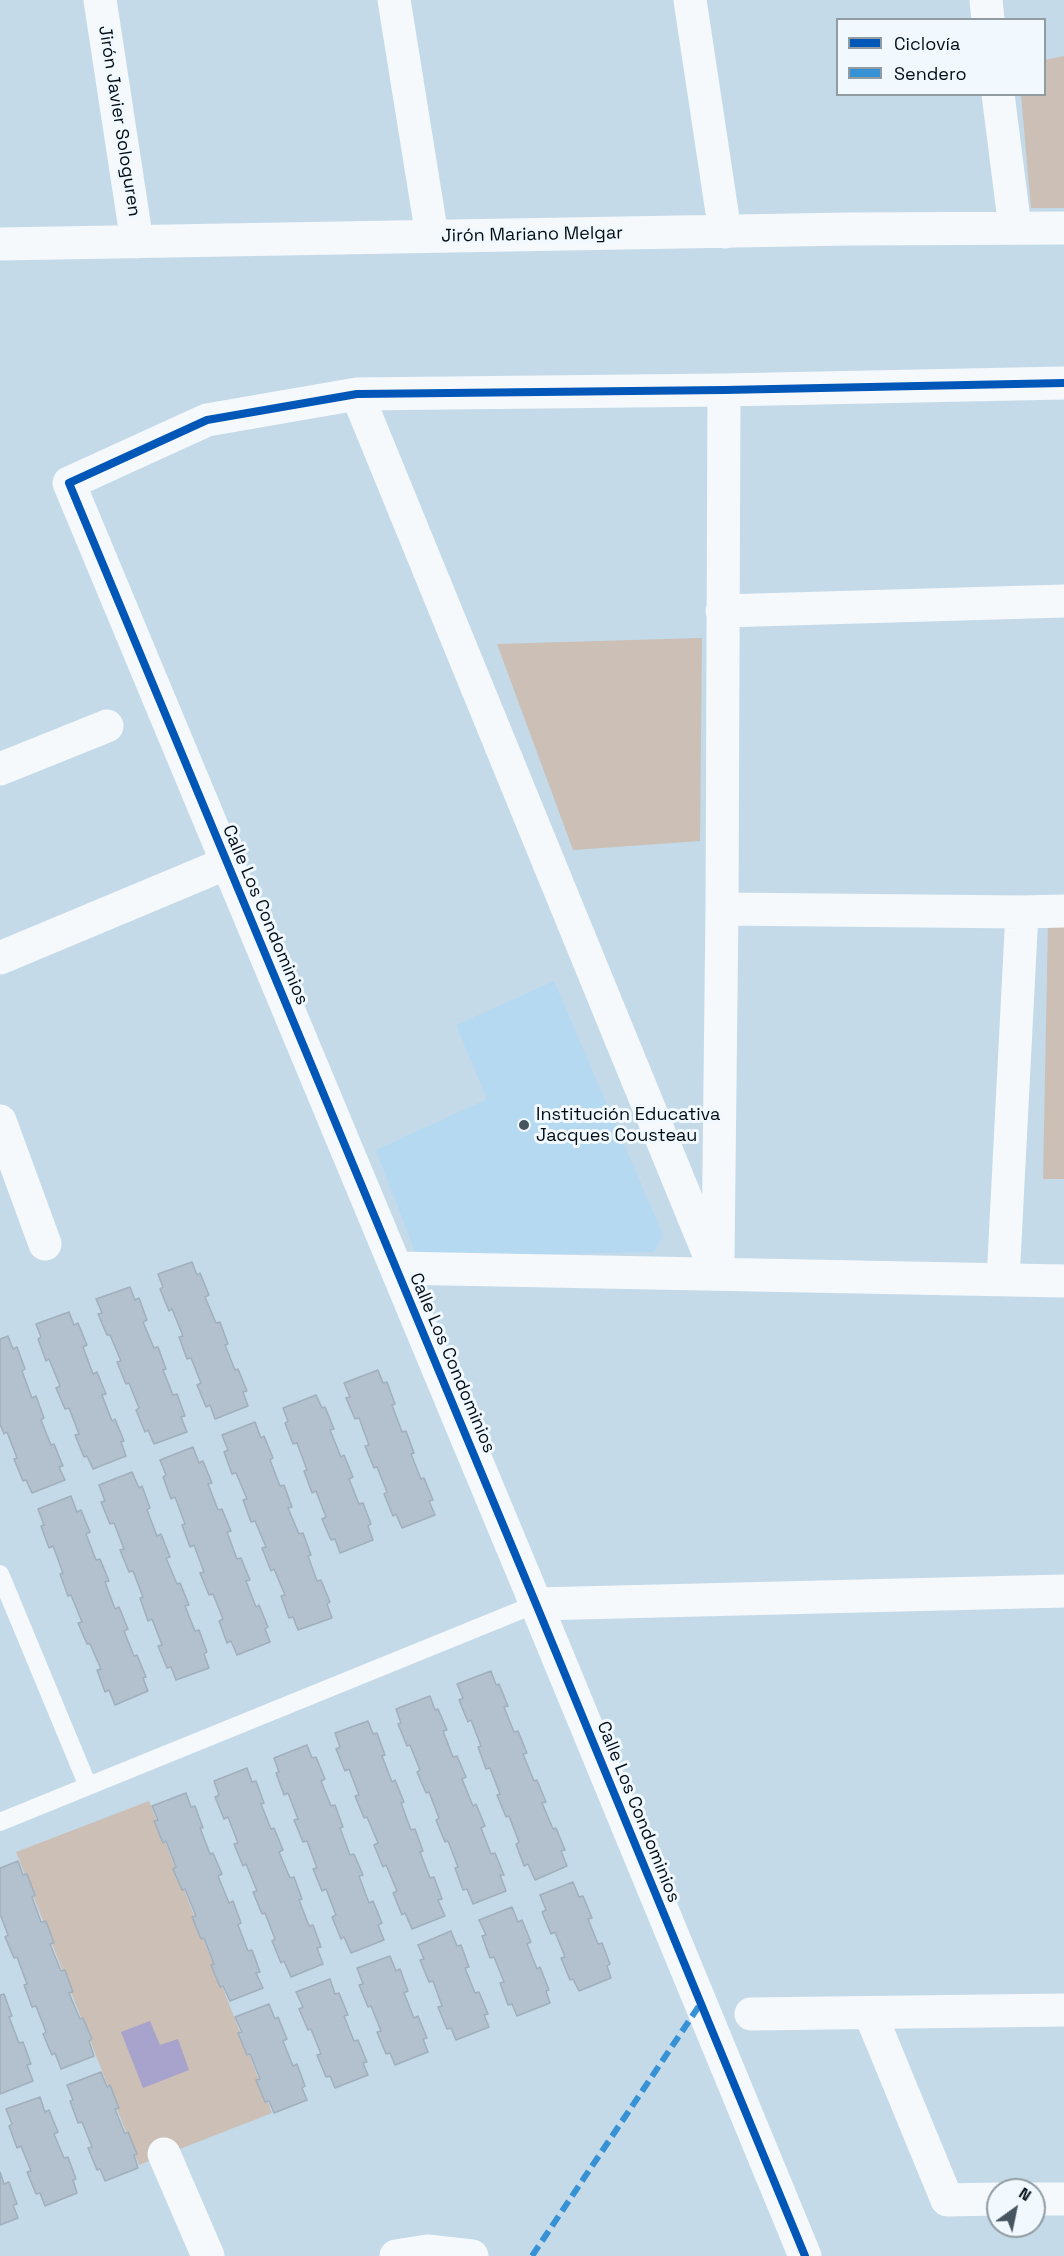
<!DOCTYPE html>
<html>
<head>
<meta charset="utf-8">
<style>
	body { margin:0 }
	#map { position:relative; width:1064px; height:2256px; overflow:hidden; background:#c4dae9; font-family:"Space Grotesk",sans-serif }
	canvas { display:block }
	.legend { position:absolute; left:836px; top:18px; width:210px; height:78px; box-sizing:border-box; background:#f1f9ff; border:2px solid #919ba2; margin:0; padding:8px 10px; list-style:none; font-size:18px; color:#020d16 }
	.legend li { display:flex; align-items:center; gap:12px; height:30px }
	.legend b { width:30px; border:2px solid #919ba2 }
	.north { position:absolute; left:986px; top:2178px; width:60px; height:60px; box-sizing:border-box; background:#f1f9ff; border:2px solid #919ba2; border-radius:50%; rotate:33deg; font-size:16px; font-weight:700; line-height:24px; text-align:center; color:#020d16 }
	.north::after { content:''; display:block; margin:auto; width:21px; height:27px; background:#465560; clip-path:polygon(50% 0,100% 100%,50% 72%,0 100%) }
</style>
</head>
<body>
<div id="map">
<canvas width="1064" height="2256"></canvas>
<ul class="legend">
<li><b style="height:8px;background:#0057b8"></b>Ciclovía</li>
<li><b style="height:8px;background:#3692d4"></b>Sendero</li>
</ul>
<div class="north">N</div>
</div>
<script>
const ctx = document.querySelector('canvas').getContext('2d');
ctx.lineJoin = 'round';
function fill(path, color) { ctx.fillStyle = color; ctx.fill(path, 'evenodd'); }
function trace(path, color, width, dash) { ctx.strokeStyle = color; ctx.lineWidth = width; ctx.lineCap = dash ? 'butt' : 'round'; ctx.setLineDash(dash || []); ctx.stroke(path); }
function drawText(font, color, halo, rows, align = 'center') {
  ctx.font = font + ' "Space Grotesk",sans-serif'; ctx.lineWidth = 6; ctx.setLineDash([]); ctx.textBaseline = 'middle'; ctx.strokeStyle = halo; ctx.fillStyle = color; for (const [text, x, y, turn = 0] of rows) {
    ctx.save(); ctx.translate(x, y); ctx.rotate((+turn || 0) * Math.PI / 180); ctx.textAlign = isNaN(turn) ? turn : align; if (halo) ctx.strokeText(text, 0, 0); ctx.fillText(text, 0, 0); ctx.restore();
  }
}
fill(new Path2D(`
	M554 981 663 1235 654 1252 417 1257 376 1150 487 1099 456 1025Z`), '#b5d9f1');
fill(new Path2D(`
	M1064 56V208H1031L1021 95 1044 94 1045 60Z
	M702 638 700 841 573 850 497 644Z
	M1048 921 1064 922V1179H1043Z
	M149 1801 272 2113 139 2165 16 1852Z`), '#cbbfb6');
fill(new Path2D(`
	M150 2021 160 2045 178 2039 189 2070 143 2088 121 2032Z`), '#a7a3cd');
const building = new Path2D(`
	M192 1262 197 1275 200 1273 209 1295 205 1297 216 1323 220 1322 228 1344 225 1345 235 1370 238 1369 247 1391 243 1392 248 1406 215 1419 210 1405 206 1407 197 1385 201 1383 191 1358 187 1359 179 1337 183 1336 172 1309 169 1311 160 1289 163 1287 158 1274Z
	M130 1287 135 1300 139 1298 147 1320 143 1322 154 1348 158 1347 166 1369 163 1370 173 1395 177 1394 185 1416 181 1417 187 1432 154 1444 148 1430 145 1432 136 1410 139 1408 129 1383 126 1384 117 1362 121 1361 110 1335H107L98 1314 102 1313 96 1299Z
	M69 1312 74 1325 78 1323 87 1345 83 1347 93 1374 97 1372 106 1394 102 1395 112 1421 115 1419 124 1441 121 1442 126 1456 93 1469 87 1456 84 1457 75 1435 79 1434 69 1408 65 1409 56 1388 60 1386 49 1359 46 1361 38 1339 41 1337 36 1324Z
	M8 1336 13 1349 17 1347 25 1369 22 1371 32 1398 36 1396 44 1418 41 1420 51 1445 54 1444 63 1466 59 1467 65 1480 32 1493 26 1480 23 1481 14 1459 17 1458 7 1432 4 1434 0 1424V1339Z
	M378 1370 383 1383 387 1382 395 1404 392 1405 402 1432 406 1431 414 1453 411 1454 421 1479 424 1478 433 1500 429 1501 435 1515 402 1528 396 1514 393 1516 384 1494 387 1492 377 1467 374 1468 365 1446 369 1445 359 1418 355 1419 346 1398 350 1397 344 1383Z
	M316 1395 322 1408 325 1407 334 1429 330 1430 341 1457 344 1455 353 1477 349 1479 359 1504 363 1503 371 1524 368 1526 373 1540 340 1553 335 1539 331 1540 322 1519 326 1517 316 1491 312 1493 304 1471 307 1470 297 1443 293 1444 285 1423 288 1421 283 1408Z
	M255 1422 261 1438 264 1436 273 1458 270 1460 280 1486 284 1485 292 1507 288 1508 299 1534 303 1533 311 1555 308 1556 317 1581 321 1580 330 1602 327 1604 332 1618 298 1630 293 1617 289 1618 281 1596 285 1595 274 1569 271 1571 262 1548 266 1547 255 1521 251 1522 243 1500 247 1499 236 1473 232 1474 224 1452 228 1450 222 1435Z
	M193 1447 199 1463 203 1461 212 1483 208 1484 218 1510 222 1509 231 1531 227 1532 237 1559 241 1558 250 1580 246 1581 256 1607 259 1605 268 1627 265 1629 270 1642 237 1655 231 1641 227 1643 219 1621 223 1619 213 1594 209 1595 200 1573 204 1572 194 1545 190 1547 182 1525 185 1524 175 1497 171 1499 163 1477 166 1475 160 1460Z
	M132 1472 139 1488 142 1486 150 1508 147 1510 157 1536 161 1534 170 1557 166 1558 177 1584 180 1583 189 1605 185 1606 195 1631 199 1630 207 1652 204 1654 209 1668 176 1680 171 1667 167 1668 158 1646 162 1645 152 1619 148 1621 140 1598 143 1597 133 1571 129 1572 120 1550 124 1549 114 1523 110 1524 101 1502 105 1501 99 1485Z
	M71 1496 77 1512 81 1510 90 1532 86 1534 96 1560 100 1559 109 1581 105 1582 115 1609 119 1607 128 1629 124 1631 134 1656 137 1655 146 1677 143 1678 148 1691 115 1705 109 1690 105 1692 97 1670 101 1669 90 1644H87L78 1623 82 1622 71 1595 68 1596 60 1574 63 1573 53 1546 49 1548 41 1526 44 1525 38 1509Z
	M491 1671 496 1685 499 1684 508 1706 504 1707 514 1732 518 1731 527 1753 523 1754 534 1781 537 1780 546 1802 542 1803 553 1829 556 1828 565 1850 561 1851 567 1866 535 1880 528 1864 524 1866 516 1844 519 1842 509 1816 506 1817 497 1795 500 1794 490 1768 486 1769 478 1747 481 1746 471 1720 468 1722 459 1700 463 1698 457 1684Z
	M430 1696 435 1710 438 1709 447 1730 443 1731 453 1757 457 1756 466 1777 462 1779 473 1806 476 1804 485 1826 481 1828 491 1854 495 1853 504 1875H500L506 1891 473 1904 467 1889 463 1890 455 1868 458 1867 448 1841 445 1842 436 1820 439 1818 429 1792 426 1793 417 1772 420 1770 410 1745 407 1746 398 1724 401 1723 396 1709Z
	M368 1721 373 1734 377 1733 385 1755 382 1756 392 1782 395 1780 404 1802 401 1803 411 1830 415 1829 423 1851 420 1852 430 1878 434 1877 442 1899 438 1900 445 1916 412 1929 405 1913 402 1915 393 1893 397 1891 386 1865 383 1867 374 1845 378 1843 367 1817 364 1818 355 1796 359 1795 349 1769 345 1771 336 1749 340 1747 335 1733Z
	M307 1745 312 1758 316 1757 325 1779 321 1781 331 1806 335 1805 343 1827 340 1828 350 1855 354 1854 363 1875 359 1876 369 1903 373 1901 382 1923 378 1925 384 1940 351 1953 344 1937 341 1939 332 1917 336 1915 326 1889 322 1891 313 1869 317 1868 307 1841 303 1842 294 1820 298 1819 288 1793 284 1795 276 1773 279 1772 274 1758Z
	M247 1768 252 1782 256 1781 264 1803 261 1804 271 1829 274 1828 283 1850 279 1852 290 1878 294 1877 302 1899 299 1900 309 1926 313 1925 321 1947 317 1948 323 1964 291 1977 284 1961 281 1963 272 1941 275 1939 265 1913 262 1914 253 1892 257 1891 246 1864 243 1866 234 1844 238 1843 228 1817 224 1819 215 1797 219 1795 214 1781Z
	M186 1793 191 1807 195 1806 203 1828H200L210 1854 213 1853 222 1874 218 1876 229 1903 233 1901 241 1923 238 1925 248 1951 252 1950 260 1972 256 1973 263 1988 230 2001 223 1986 220 1987 211 1965 214 1964 204 1938 201 1939 192 1917 196 1916 185 1889 182 1890 173 1869 176 1867 166 1841 163 1843 154 1821 158 1820 152 1806Z
	M18 1861 23 1875 27 1874 35 1895 32 1897 41 1922 46 1921 54 1943 50 1944 61 1971 65 1970 73 1992 69 1993 80 2019 83 2018 92 2039 89 2041 94 2056 61 2069 55 2053 52 2055 43 2034 46 2032 36 2006 32 2007 24 1985 27 1984 17 1957 14 1958 5 1937 8 1935 0 1914V1868Z
	M573 1882 579 1897 583 1896 592 1918 588 1919 598 1944 602 1943 610 1964 607 1966 611 1978 579 1991 573 1979 570 1980 561 1958 565 1957 555 1932 551 1934 542 1912 546 1910 540 1895Z
	M512 1907 518 1922 522 1920 531 1942 527 1944 537 1969 540 1967 549 1990 546 1991 550 2003 517 2016 512 2004 508 2005 500 1983 504 1982 494 1957 490 1958 482 1936 486 1935 479 1920Z
	M451 1931 457 1946 461 1945 469 1967 465 1968 475 1993 479 1992 488 2014 484 2015 489 2027 456 2040 451 2028 447 2029 438 2007 442 2006 433 1981 429 1982 420 1960 424 1959 418 1945Z
	M390 1956 396 1971 400 1969 408 1991 404 1993 414 2018 418 2016 427 2038 423 2039 428 2052 395 2065 390 2053 386 2054 377 2032 381 2031 371 2006 368 2007 359 1985 363 1984 357 1968Z
	M330 1979 335 1994 339 1993 348 2015 344 2016 354 2041 358 2040 367 2062 363 2063 368 2075 335 2088 330 2076 326 2077 317 2055 321 2054 311 2029 308 2030 299 2009 303 2007 296 1992Z
	M4 1994 12 2016 9 2017 19 2043 23 2042 31 2064 27 2065 33 2081 0 2094V1995Z
	M269 2004 275 2019 278 2017 287 2039 283 2041 293 2066 297 2064 305 2086 302 2088 307 2100 274 2113 269 2101 265 2102 256 2080 260 2079 250 2054 247 2055 238 2033 242 2032 235 2017Z
	M101 2072 107 2087 110 2085 119 2108 115 2109 125 2134 128 2132 137 2154 134 2155 138 2168 105 2181 100 2169 97 2170 88 2148 92 2147 82 2122 78 2123 70 2101 73 2100 67 2085Z
	M40 2097 45 2112 49 2110 58 2132 54 2134 64 2158 68 2157 76 2179 73 2180 77 2193 45 2206 40 2193 36 2194 27 2172 31 2171 21 2146 17 2148 9 2126 12 2124 6 2109Z
	M0 2172 4 2184 9 2182 17 2204 13 2205 18 2218 0 2225Z`);
fill(building, '#b2c1cd');
trace(building, '#a1afbc', 1.5);
trace(new Path2D(`
	M0 1574 88 1786
	M0 1822 536 1604`), '#f6f9fc', 18);
trace(new Path2D(`
	M100 0 137 242
	M394 0 432 236
	M690 0 725 232
	M986 0 988 20
	M998 94 1015 228
	M0 244 849 229 1064 228
	M357 394 717 1274
	M722 611 1064 601
	M0 769 107 726
	M722 909 1022 912 1064 911
	M0 958 227 863
	M0 1121 45 1244
	M718 1258 722 909 724 390
	M396 1268 1064 1281
	M1003 1280 1022 912
	M536 1604 1064 1591
	M870 2013 947 2200 998 2199
	M751 2014 1064 2010
	M164 2154 208 2256
	M1034 2199H1064
	M396 2256 427 2251 472 2256
	M805 2256 536 1604 69 483 207 420 357 394 724 390 1064 383`), '#f6f9fc', 33);
trace(new Path2D(`
	M532 2256 701 2003`), '#3692d4', 6, [12, 6]);
trace(new Path2D(`
	M805 2256 536 1604 69 483 207 420 357 394 724 390 1064 383`), '#0057b8', 8);
for (const [x, y, r, color] of [
	[524,1125,6,"#465560"]
]) { const dot = new Path2D(); dot.arc(x, y, r, 0, 2 * Math.PI); ctx.fillStyle = color; ctx.fill(dot); trace(dot, '#f1f9ff', 2); }
drawText('18px', '#020d16', '#f1f9ff', [
	["Jirón Javier Sologuren",119,121,81],
	["Jirón Mariano Melgar",532,235,-1],
	["Calle Los Condominios",265,915,67],
	["Calle Los Condominios",452,1363,67],
	["Calle Los Condominios",638,1812,68]
]);
drawText('18px', '#020d16', '#f1f9ff', [
	["Institución Educativa",536,1115],
	["Jacques Cousteau",536,1136]
], 'left');
</script>
</body>
</html>
